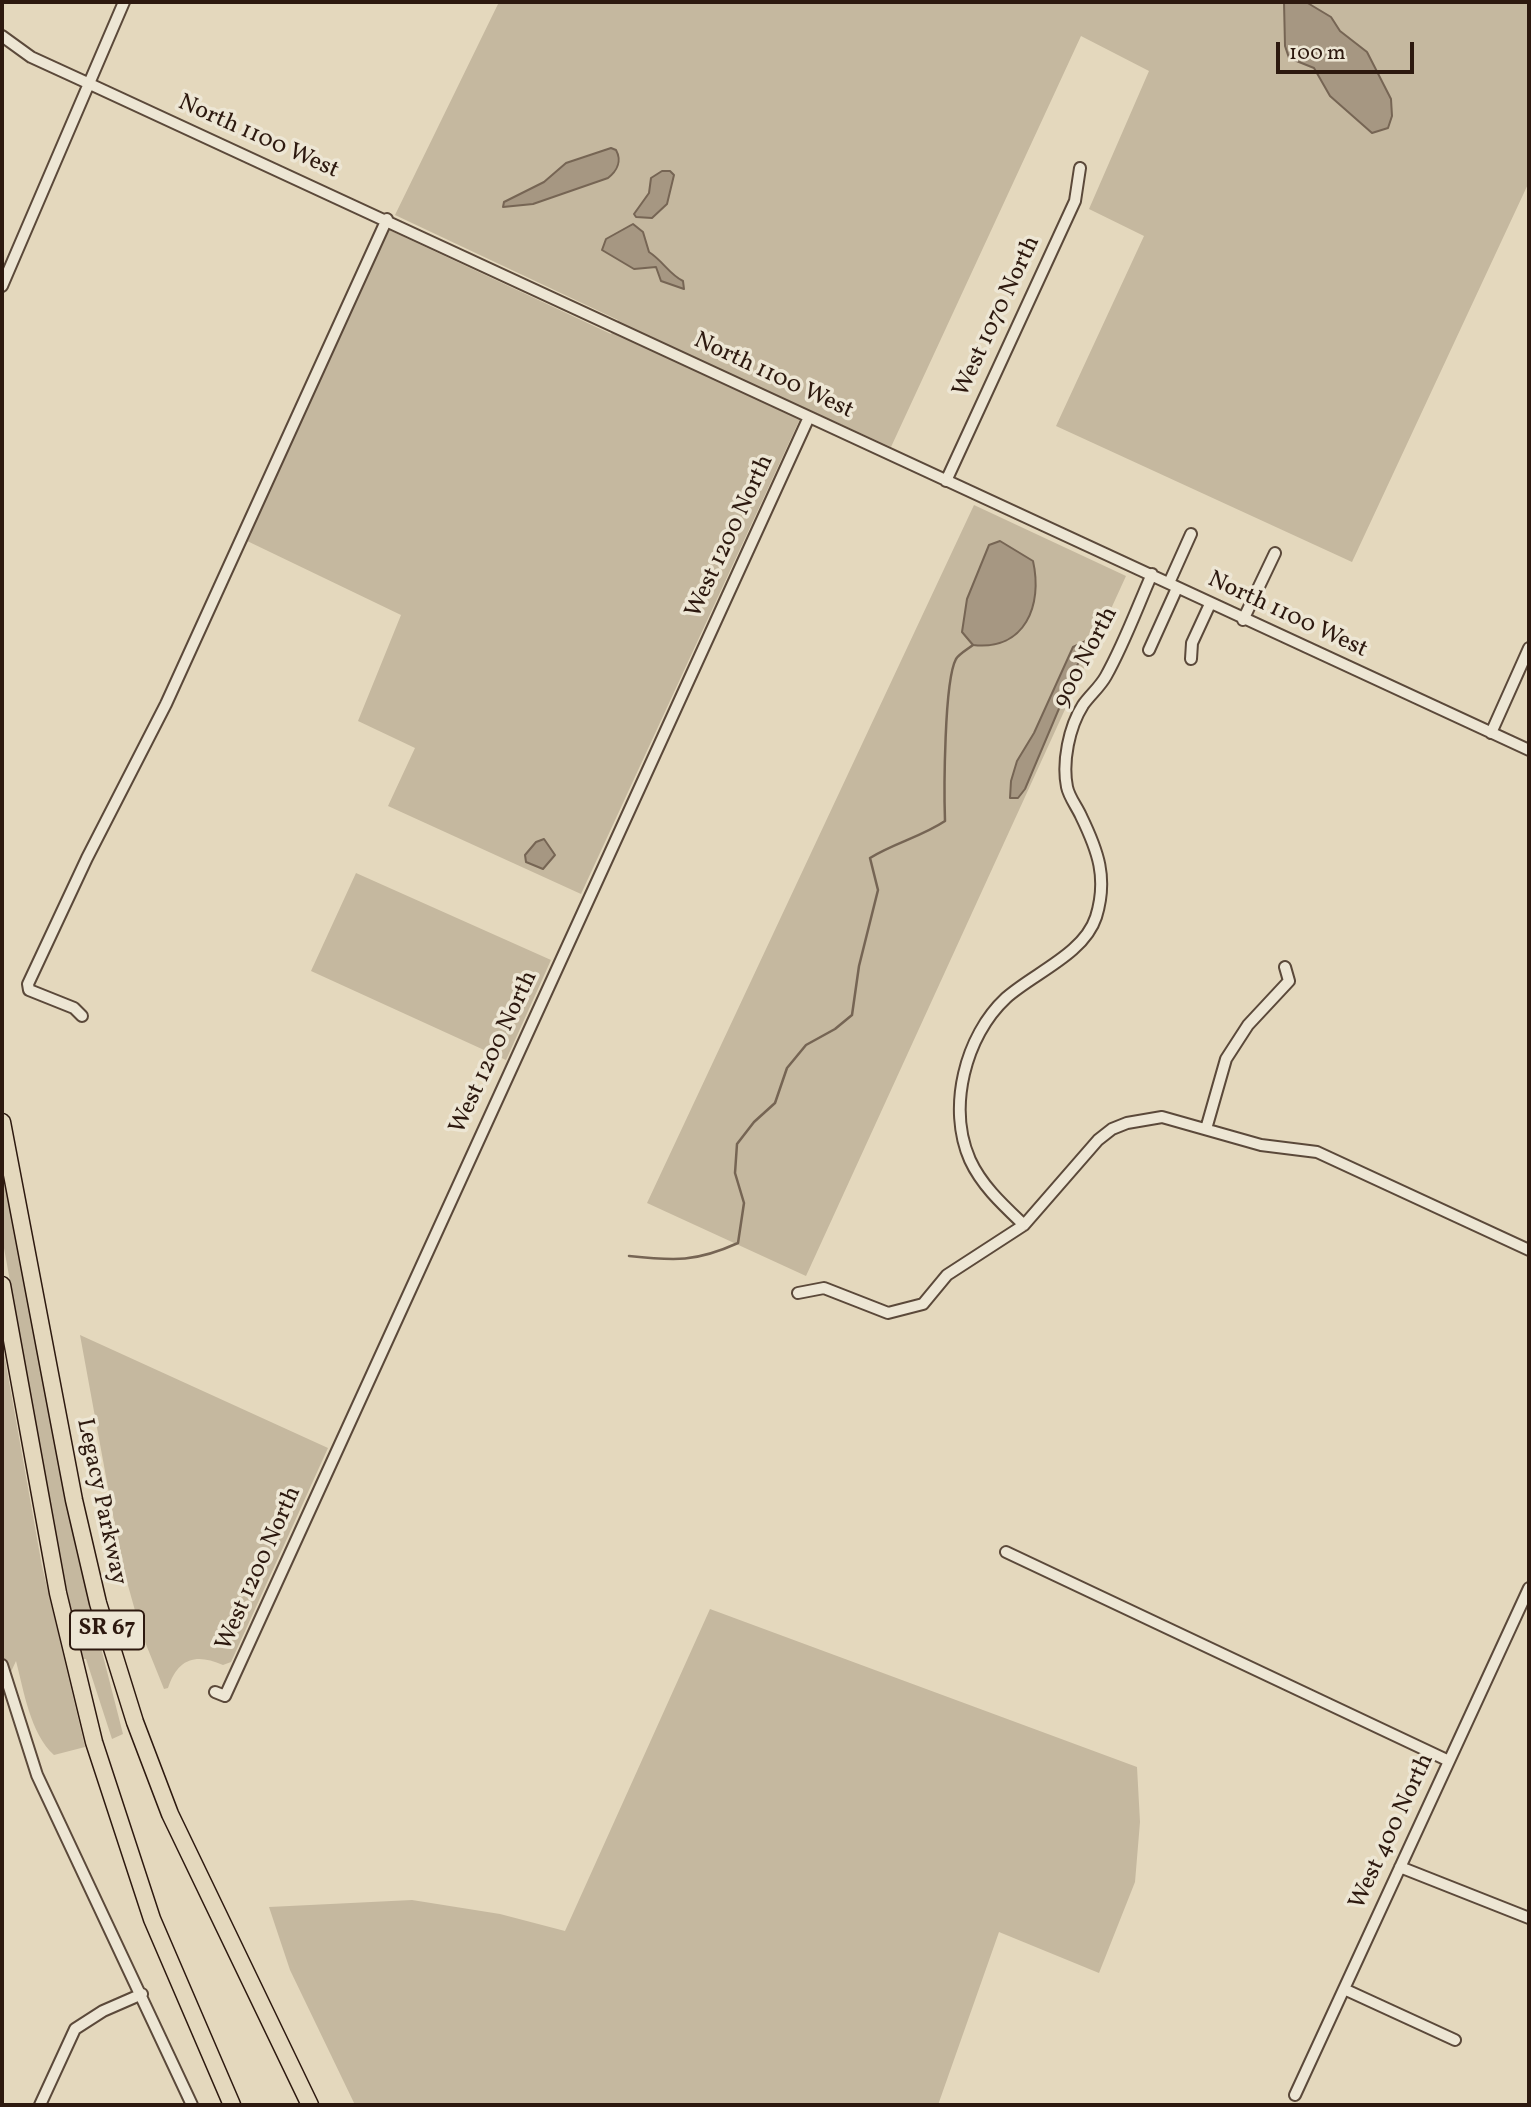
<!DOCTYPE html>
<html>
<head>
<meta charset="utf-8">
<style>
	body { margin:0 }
	#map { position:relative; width:1531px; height:2107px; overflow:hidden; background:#e4d8bd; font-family:Vollkorn,serif }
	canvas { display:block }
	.frame { position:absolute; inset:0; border:4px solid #2d190f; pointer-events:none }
	.scale { position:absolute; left:1276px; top:42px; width:138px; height:32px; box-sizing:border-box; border:4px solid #2d190f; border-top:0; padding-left:9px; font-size:21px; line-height:24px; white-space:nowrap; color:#2d190f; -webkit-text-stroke:5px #ede6d4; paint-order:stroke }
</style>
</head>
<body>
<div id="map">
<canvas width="1531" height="2107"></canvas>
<div class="frame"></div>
<div class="scale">100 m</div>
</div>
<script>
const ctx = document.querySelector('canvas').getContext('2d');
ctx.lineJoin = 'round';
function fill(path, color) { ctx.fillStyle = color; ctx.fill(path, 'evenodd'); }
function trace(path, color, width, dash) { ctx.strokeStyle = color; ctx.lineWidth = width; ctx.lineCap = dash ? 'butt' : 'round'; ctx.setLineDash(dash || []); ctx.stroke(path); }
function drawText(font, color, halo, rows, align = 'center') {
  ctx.font = font + ' Vollkorn,serif'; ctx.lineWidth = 7; ctx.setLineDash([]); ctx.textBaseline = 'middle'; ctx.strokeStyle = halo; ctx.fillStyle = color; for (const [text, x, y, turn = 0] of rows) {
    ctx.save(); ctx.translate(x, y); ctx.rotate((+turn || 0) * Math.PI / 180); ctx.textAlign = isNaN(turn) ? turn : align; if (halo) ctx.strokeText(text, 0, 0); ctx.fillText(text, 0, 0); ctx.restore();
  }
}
fill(new Path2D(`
	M499 2H1529V182L1352 562 1056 426 1144 236 1089 209 1149 71 1081 36 891 447 805 408 581 894 388 806 415 748 358 721 401 615 243 539 387 229 611 334 618 320 395 215Z
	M974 505 1126 576 806 1276 647 1203Z
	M356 873 551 960 506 1060 311 971Z
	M2 1163 76 1550 123 1734 112 1739 86 1659H82L61 1563 2 1237Z
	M80 1335 328 1448 231 1662 223 1665C196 1653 178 1658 168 1688L164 1689 141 1632 122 1564Z
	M2 1342 42 1566 85 1747 54 1755C30 1733 24 1691 16 1661L2 1691Z
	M710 1609 1137 1767 1140 1822 1135 1882 1099 1973 999 1932 938 2105H355L290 1970 269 1907 412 1900 500 1914 565 1931Z`), '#c5b89f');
const water = new Path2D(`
	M1284 2H1306L1331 17 1340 31 1367 52 1391 99 1392 116 1388 128 1372 133 1330 96 1314 68 1289 58 1285 46Z
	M611 148 616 150C622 161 617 171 608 178L533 204 503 207 504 202 544 182 566 163Z
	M662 171H670L674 175 667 204 652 218 636 217 634 214 649 193 651 178Z
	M633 224 643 232 649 252C663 261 669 274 683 281L684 289 661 281 656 267 634 269 602 250 606 239Z
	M1000 541 1033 561C1043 605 1025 651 973 645L962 632 967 599 989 545Z
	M1088 640 1025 789 1018 798H1010L1011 781 1017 761 1034 733 1073 647Z
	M544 839 555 855 543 869 526 862 525 855 536 842Z`);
fill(water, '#a69782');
trace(water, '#766554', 2);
trace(new Path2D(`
	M629 1256C675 1261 696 1262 738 1243L744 1203 735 1173 737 1144 754 1122 775 1103 787 1068 806 1045 835 1029 852 1015 859 966 878 890 870 858C894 843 921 837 945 821 944 793 944 681 956 659 959 654 968 649 973 645`), '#766554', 2.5);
const minor = new Path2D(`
	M2 36 31 57 79 79 1529 750
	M2 286 124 2
	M946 481 1075 201 1080 168
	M1169 583 1191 534
	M1243 620 1275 553
	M1149 650 1177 588
	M1191 659 1192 643 1210 604
	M1491 733 1529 648
	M82 1016 74 1008 29 990 28 984 87 858 166 704 387 219
	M1206 1129 1226 1059 1248 1025 1289 981 1285 967
	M1024 1225C1003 1205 982 1186 970 1160 947 1108 965 1036 1006 998 1034 973 1084 954 1096 917 1108 878 1098 851 1081 816 1077 807 1069 797 1067 787 1062 762 1069 727 1083 705 1090 695 1100 687 1106 676 1124 644 1137 608 1152 574
	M798 1293 824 1288 888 1313 923 1304 947 1275 1024 1225 1098 1140 1112 1129 1127 1123 1162 1117 1261 1145 1317 1152 1529 1250
	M1006 1552 1449 1761
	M2 1665 37 1775 192 2105
	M215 1692 225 1696 809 417
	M1400 1867 1529 1918
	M1344 1989 1455 2040
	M1295 2095 1529 1588
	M40 2105 75 2029 103 2011 142 1994`);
const highway = new Path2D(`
	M2 1122 74 1500 98 1603 135 1722 170 1814 310 2105
	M2 1285 58 1593 94 1742 152 1919 232 2105`);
trace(minor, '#5b493a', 14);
trace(highway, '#2d190f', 19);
trace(minor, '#ede6d4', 10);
trace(highway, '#e4d8bd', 16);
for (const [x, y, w] of [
	[107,1630,74]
]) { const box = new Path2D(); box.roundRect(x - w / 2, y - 19.5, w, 39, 5); ctx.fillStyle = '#ede6d4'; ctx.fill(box); trace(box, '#2d190f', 2); }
drawText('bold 23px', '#2d190f', null, [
	["SR 67",107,1630]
]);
drawText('24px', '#2d190f', '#ede6d4', [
	["North 1100 West",258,138,24],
	["West 1070 North",998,317,-65],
	["North 1100 West",773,377,25],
	["West 1200 North",731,537,-65],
	["North 1100 West",1287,616,25],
	["900 North",1087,658,-62],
	["West 1200 North",495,1053,-65],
	["Legacy Parkway",100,1502,78],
	["West 1200 North",260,1569,-66],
	["West 400 North",1393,1832,-65]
]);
</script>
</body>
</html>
